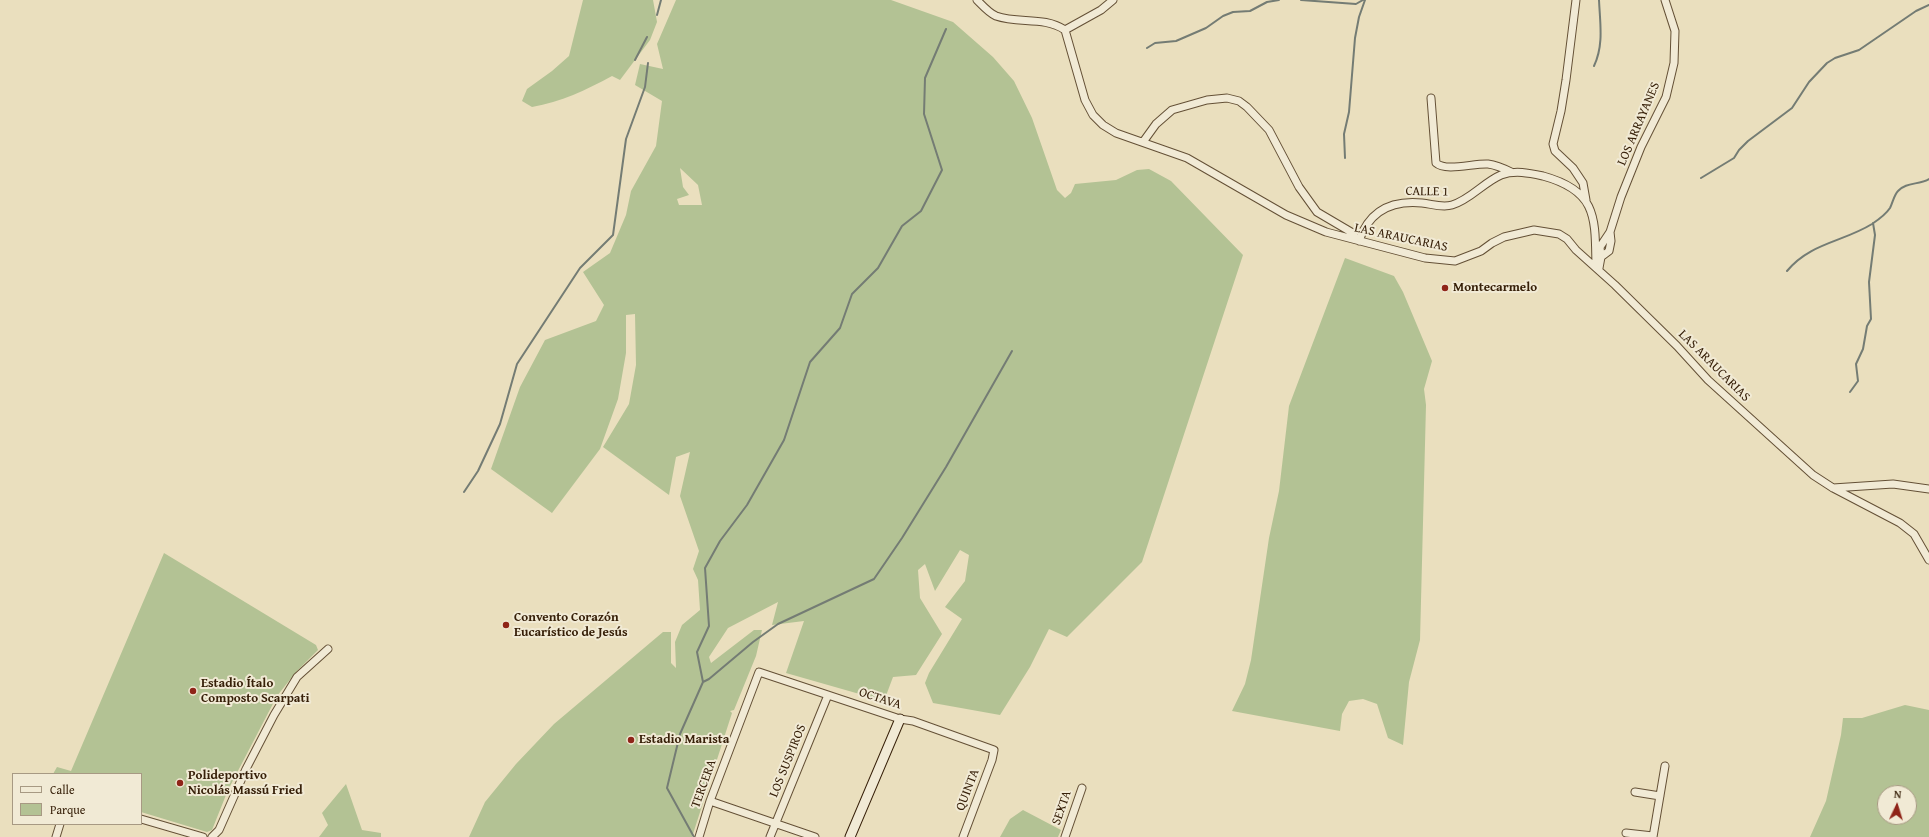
<!DOCTYPE html>
<html>
<head>
<meta charset="utf-8">
<style>
	body { margin:0 }
	#map { position:relative; width:1929px; height:837px; overflow:hidden; background:#eadfbe; font-family:"Gentium Book Plus",serif }
	canvas { display:block }
	.legend { position:absolute; left:12px; top:773px; width:130px; height:52px; box-sizing:border-box; background:#f1ead5; border:1px solid #a79983; margin:0; padding:5px 7px; list-style:none; font-size:12px; color:#372009 }
	.legend li { display:flex; align-items:center; gap:8px; height:20px }
	.legend b { width:20px; border:1px solid #a79983 }
	.north { position:absolute; left:1877px; top:785px; width:40px; height:40px; box-sizing:border-box; background:#f1ead5; border:1px solid #a79983; border-radius:50%; rotate:4deg; font-size:11px; font-weight:700; line-height:16px; text-align:center; color:#372009 }
	.north::after { content:''; display:block; margin:auto; width:14px; height:18px; background:#8f2418; clip-path:polygon(50% 0,100% 100%,50% 72%,0 100%) }
</style>
</head>
<body>
<div id="map">
<canvas width="1929" height="837"></canvas>
<ul class="legend">
<li><b style="height:5px;background:#f1ead5"></b>Calle</li>
<li><b style="height:11px;background:#b3c294"></b>Parque</li>
</ul>
<div class="north">N</div>
</div>
<script>
const ctx = document.querySelector('canvas').getContext('2d');
ctx.lineJoin = 'round';
function fill(path, color) { ctx.fillStyle = color; ctx.fill(path, 'evenodd'); }
function trace(path, color, width, dash) { ctx.strokeStyle = color; ctx.lineWidth = width; ctx.lineCap = dash ? 'butt' : 'round'; ctx.setLineDash(dash || []); ctx.stroke(path); }
function drawText(font, color, halo, rows, align = 'center') {
  ctx.font = font + ' "Gentium Book Plus",serif'; ctx.lineWidth = 4; ctx.setLineDash([]); ctx.textBaseline = 'middle'; ctx.strokeStyle = halo; ctx.fillStyle = color; for (const [text, x, y, turn = 0] of rows) {
    ctx.save(); ctx.translate(x, y); ctx.rotate((+turn || 0) * Math.PI / 180); ctx.textAlign = isNaN(turn) ? turn : align; if (halo) ctx.strokeText(text, 0, 0); ctx.fillText(text, 0, 0); ctx.restore();
  }
}
fill(new Path2D(`
	M583 0H653L657 22 650 40 620 80 612 76C586 90 561 102 532 107L522 101 527 89 552 71 569 56Z
	M676 0H891L953 22 993 57 1014 81 1032 118 1057 190 1065 198 1071 193 1075 184 1116 180 1137 170 1149 169 1171 181 1243 255 1142 562 1067 637 1049 629 1030 667 1000 715 933 703 925 683 929 673 962 619 945 607 965 581 969 555 960 550 935 591 925 564 918 570 920 598 942 634 916 675 893 677 884 701 786 673 804 621 772 625 778 602 728 628 709 657 711 663 754 630H762L756 656 734 710 730 711 732 713 692 837H469L485 802 516 764 554 724 663 632H671V663L676 668 675 642 682 625 700 610 698 580 693 569 699 551 680 496 690 452 676 457 669 495 603 447 629 404 636 365 635 314 626 315V353L618 399 600 449 552 513 491 469 520 387 545 340 596 321 604 305 583 272 610 253 626 215 631 191 656 146 662 101 635 85 640 64 663 69 657 44ZM680 168 698 185 702 205H679L677 199 689 195 683 187Z
	M1345 258 1394 276 1403 292 1432 361 1424 389 1426 405 1420 640 1409 682 1403 745 1388 738 1377 704 1363 699 1349 701 1342 714 1340 731 1232 711 1245 684 1251 660 1269 538 1279 491 1289 406Z
	M164 553 316 645 318 650 296 672 277 696 228 790 212 830 207 832 141 812V774H53L57 767 71 771Z
	M1905 705 1929 710V837H1810L1826 801 1841 735 1843 718H1862ZM1885 793H1909V817H1885Z
	M346 784 362 830 381 833V837H319L328 825 322 813Z
	M1023 810 1061 830 1058 837H1000L1010 819Z`), '#b3c294');
trace(new Path2D(`
	M1301 0 1356 4 1363 0
	M657 15 661 0
	M1147 48 1155 43 1176 41 1206 28 1223 16 1233 12 1250 11 1267 2 1279 0
	M635 60 647 37
	M1594 66C1604 45 1600 23 1599 0
	M1345 158 1344 134 1349 112 1355 38 1359 17 1365 0
	M1701 178 1734 158 1739 150 1748 141 1792 108 1809 82 1827 63 1835 58 1859 50 1916 11 1929 5
	M1787 271C1810 243 1843 242 1872 224 1878 220 1886 214 1890 208 1893 202 1894 195 1898 191 1906 182 1919 185 1929 179
	M1850 392 1858 381 1856 364 1863 349 1867 326 1871 319 1869 282 1875 235 1873 223
	M464 492 478 471 500 424 517 364 580 268 613 235 626 139 645 87 648 63
	M703 682 709 679 753 642 778 624 874 579 902 538 946 467 1012 351
	M694 837 667 788 680 734 703 682 697 652 709 626 705 568 720 541 747 505 784 440 810 362 840 328 852 294 878 268 902 226 921 211 942 170 924 114 925 78 946 29`), '#747c74', 2);
const street = new Path2D(`
	M977 0C982 5 989 13 996 16 1019 24 1044 16 1065 30L1085 100 1093 115 1103 125 1116 133 1187 158 1286 215 1326 232 1425 258 1455 261 1481 251 1492 243 1504 237 1534 230 1559 234 1567 239 1576 250 1615 285 1677 346 1708 380 1813 475 1833 488 1900 523 1914 534 1929 560
	M1576 0 1566 80 1561 111 1553 144 1555 151 1573 168 1583 183 1586 200
	M1065 30 1101 10 1113 0
	M1431 98 1436 163C1446 172 1474 163 1488 164 1496 165 1503 168 1511 172
	M1143 142 1156 124 1172 110 1207 100 1227 98 1239 101 1247 107 1269 130 1299 187 1317 212 1351 232 1359 241C1369 211 1391 200 1422 203 1432 204 1442 208 1452 205 1470 200 1484 182 1501 175 1515 170 1529 173 1543 176 1598 191 1595 218 1596 267
	M1601 257 1609 251 1611 241 1610 232
	M1599 268 1601 257 1600 247 1610 232 1621 197 1641 147 1666 97 1674 63 1675 31 1665 0
	M1833 488 1893 484 1929 489
	M1635 792 1660 796
	M710 801 815 837
	M141 819 203 837
	M1626 833 1653 836
	M56 837 60 824
	M212 837 219 830 246 769 274 715 297 677 328 649
	M699 837 710 801 759 672 900 719 913 721 994 750 992 760 963 837
	M770 837 828 695
	M1065 837 1082 788
	M1653 837 1665 766`);
const secondary = new Path2D(`
	M850 837 900 719`);
trace(street, '#645036', 9);
trace(secondary, '#372009', 11);
trace(street, '#f1ead5', 7);
trace(secondary, '#f1ead5', 9);
for (const [x, y, r, color] of [
	[1445,288,4,"#8f2418"],
	[506,625,4,"#8f2418"],
	[193,691,4,"#8f2418"],
	[631,740,4,"#8f2418"],
	[180,783,4,"#8f2418"]
]) { const dot = new Path2D(); dot.arc(x, y, r, 0, 2 * Math.PI); ctx.fillStyle = color; ctx.fill(dot); trace(dot, '#f1ead5', 1.5); }
drawText('13px', '#372009', '#f1ead5', [
	["LOS ARRAYANES",1639,124,-67],
	["CALLE 1",1427,192,1],
	["LAS ARAUCARIAS",1401,238,12],
	["LAS ARAUCARIAS",1714,366,45],
	["OCTAVA",880,699,18],
	["LOS SUSPIROS",788,761,-68],
	["TERCERA",704,784,-70],
	["QUINTA",968,790,-69],
	["SEXTA",1062,808,-71]
]);
drawText('bold 13px', '#372009', '#f1ead5', [
	["Montecarmelo",1453,288],
	["Convento Corazón",514,618],
	["Eucarístico de Jesús",514,633],
	["Estadio Ítalo",201,684],
	["Composto Scarpati",201,699],
	["Estadio Marista",639,740],
	["Polideportivo",188,776],
	["Nicolás Massú Fried",188,791]
], 'left');
</script>
</body>
</html>
